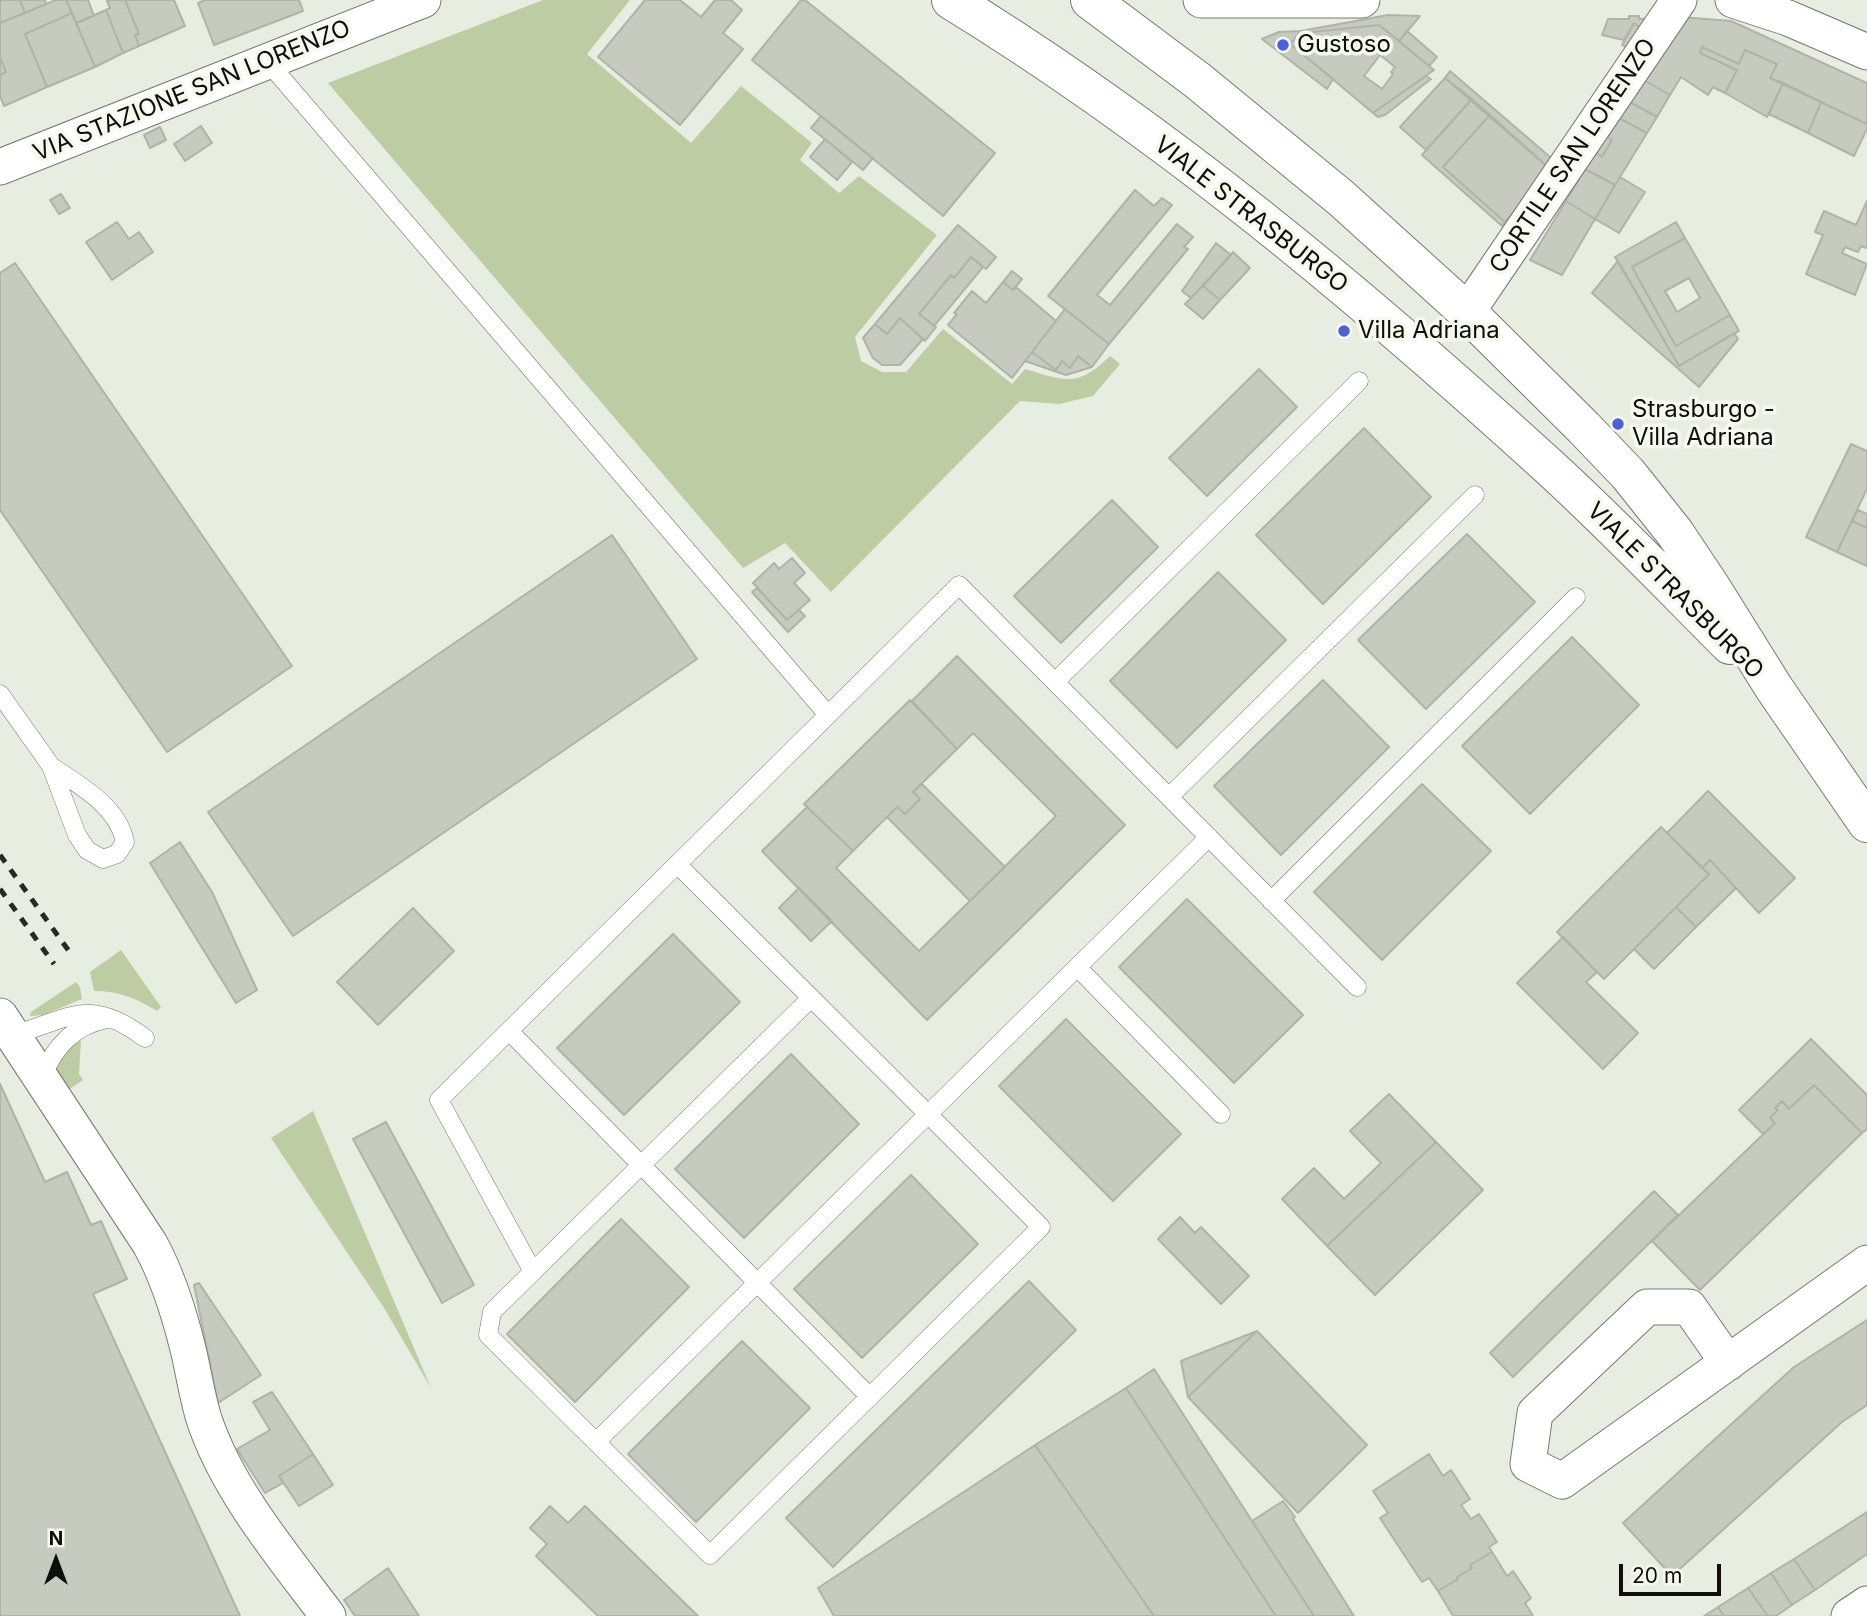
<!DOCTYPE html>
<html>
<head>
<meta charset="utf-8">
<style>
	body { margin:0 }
	#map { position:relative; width:1867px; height:1616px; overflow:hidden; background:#e8ede1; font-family:Inter,sans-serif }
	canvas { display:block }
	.north { position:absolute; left:21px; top:1525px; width:70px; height:70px; -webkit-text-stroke:5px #f6faee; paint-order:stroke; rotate:0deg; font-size:19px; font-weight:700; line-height:28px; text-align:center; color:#0e0f0b }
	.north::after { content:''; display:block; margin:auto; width:24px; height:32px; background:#0e0f0b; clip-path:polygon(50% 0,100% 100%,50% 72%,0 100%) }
	.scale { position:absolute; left:1619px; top:1564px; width:102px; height:32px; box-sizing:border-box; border:4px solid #0e0f0b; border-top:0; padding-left:9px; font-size:21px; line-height:24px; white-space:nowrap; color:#0e0f0b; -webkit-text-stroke:5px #f6faee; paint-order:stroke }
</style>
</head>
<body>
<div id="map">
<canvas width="1867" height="1616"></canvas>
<div class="north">N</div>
<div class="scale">20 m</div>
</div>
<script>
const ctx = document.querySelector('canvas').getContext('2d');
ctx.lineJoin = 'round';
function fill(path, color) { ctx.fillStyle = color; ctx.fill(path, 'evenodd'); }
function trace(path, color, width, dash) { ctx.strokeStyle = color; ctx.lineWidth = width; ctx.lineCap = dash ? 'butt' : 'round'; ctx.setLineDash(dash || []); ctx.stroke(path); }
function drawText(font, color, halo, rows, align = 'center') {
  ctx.font = font + ' Inter,sans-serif'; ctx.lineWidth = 7; ctx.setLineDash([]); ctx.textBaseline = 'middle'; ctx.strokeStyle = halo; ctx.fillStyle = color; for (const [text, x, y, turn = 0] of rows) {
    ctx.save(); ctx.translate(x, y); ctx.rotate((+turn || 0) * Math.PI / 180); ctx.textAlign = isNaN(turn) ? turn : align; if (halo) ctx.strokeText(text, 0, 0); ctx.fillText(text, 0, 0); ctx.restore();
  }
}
fill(new Path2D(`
	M543 0H630L587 54 691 143 741 86 812 143 800 160 839 193 859 176 937 235 855 337 861 361 882 372H906L943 329 1012 384 1025 369C1066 381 1077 388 1110 356L1120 364 1093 396 1059 404 1020 401 831 592 785 543 743 568 328 83Z
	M121 950 161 1007 157 1011C136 998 119 991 94 991L90 972Z
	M76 982 80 987 82 999 43 1015 30 1016 31 1012Z
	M81 1040 79 1074 83 1080 62 1094C60 1087 56 1078 56 1071 56 1057 70 1045 81 1040Z
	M313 1111 431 1388 384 1308 271 1138Z`), '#becca3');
const building = new Path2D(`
	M0 0H20L25 13 0 23Z
	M20 0H45L46 4 25 13Z
	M56 0H66L72 13 25 34 47 87 4 106 0 96V75L6 72 0 57V23Z
	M66 0H88L94 16 76 23Z
	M110 0H125L139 34 135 35 139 46 123 53 106 10 110 8 107 1Z
	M125 0H174L185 26 139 46 135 35 139 34Z
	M205 0H299L303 11 214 45 198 3Z
	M645 0H680L701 17 715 0H731L742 10 723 33 743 49 680 125 598 57Z
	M801 0H805L995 153 943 216 752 60Z
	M106 10 123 53 95 67 76 23Z
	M72 13 95 67 47 87 25 34Z
	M1388 15 1420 16 1399 41 1379 25 1313 32 1298 50 1290 44 1301 31Z
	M1629 16H1639V19L1657 18 1647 32 1634 23 1624 40 1602 35 1608 19H1629Z
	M1680 17 1731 21 1867 83V124L1770 78 1777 64 1745 50 1739 64 1702 47 1700 53 1737 70 1725 93 1713 87 1708 95 1681 77 1670 95 1642 79Z
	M1634 23 1647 32 1636 50 1622 45Z
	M1379 25 1434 70 1373 113 1298 50 1313 32Z
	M1301 31 1290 44 1333 79 1327 89 1262 39 1279 32Z
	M1407 31 1437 57 1429 66 1399 41Z
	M1702 47 1739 64 1745 50 1777 64 1770 78 1783 83 1767 117 1725 93 1737 70 1700 53Z
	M1380 55 1395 67 1391 72 1393 74 1382 89 1364 76Z
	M0 57 6 72 0 75Z
	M1450 71 1557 163 1551 170 1445 78Z
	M1426 76 1431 79 1385 115 1378 117 1373 113Z
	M1445 78 1472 99 1426 150 1400 127Z
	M1642 79 1670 95 1657 117 1628 101Z
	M1783 83 1821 102 1808 133 1769 114Z
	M1472 99 1490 115 1443 167 1505 222 1502 226 1422 155Z
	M1628 101 1657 117 1647 133 1617 117Z
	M1821 102 1867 124V129L1854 156 1808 133Z
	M1490 115 1551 170 1505 222 1443 167Z
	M821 116 873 158 863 170 811 128Z
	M1617 117 1647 133 1615 185 1585 169 1596 153 1602 157 1612 140 1606 136Z
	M201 126 212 143 185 161 174 144Z
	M160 127 166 140 150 148 144 135Z
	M1606 136 1612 140 1602 157 1596 153Z
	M825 139 852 162 837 180 810 157Z
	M1585 169 1615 185 1595 219 1566 201Z
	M1620 177 1645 192 1619 233 1595 219Z
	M1135 190 1154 206 1162 198 1172 205 1097 295 1110 305 1177 224 1193 237 1184 247 1188 249 1109 344 1048 296Z
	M61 194 70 208 59 214 50 200Z
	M1566 201 1595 219 1562 275 1530 260Z
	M1867 201V248L1861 246 1858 252 1845 247 1842 253 1867 264 1855 295 1806 274 1823 235 1815 232 1824 211 1856 225Z
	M117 222 129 239 139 232 153 252 112 280 86 242Z
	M1676 222 1685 238 1632 267 1676 346 1730 315 1739 331 1679 366 1615 257Z
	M958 225 996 257 986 269 971 257 954 278 951 275 919 314 936 327 925 341 900 318 887 334 875 324Z
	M1685 238 1730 315 1676 346 1632 267Z
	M1216 243 1231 255 1191 298 1182 291Z
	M1233 252 1250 268 1220 300 1203 286Z
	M971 257 983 267 934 326 919 314 951 275 954 278Z
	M1618 261 1679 366 1734 333 1738 339 1699 387 1592 293Z
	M15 263 292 666 167 752 0 510V273Z
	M1012 271 1022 279 1013 290 1003 282Z
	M1689 278 1700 298 1677 312 1665 291Z
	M1003 282 1013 290 1016 287 1056 321 1012 378 948 325 957 314 954 313 972 291 986 303Z
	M1203 286 1220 300 1203 319 1185 304Z
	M1065 309 1109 344 1092 367 1078 356 1070 368 1062 361 1056 370 1032 352Z
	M900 318 923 339 900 365H882L873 358 863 338 875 324 887 334Z
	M1032 352 1056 370 1062 361 1070 368 1078 356 1092 367 1066 375 1025 361Z
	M1259 369 1297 407 1207 496 1169 458Z
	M1364 428 1431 497 1323 604 1256 535Z
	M1851 444 1867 451V489L1837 552 1806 537Z
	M1112 500 1158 547 1061 643 1014 596Z
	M1858 510 1867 514V528L1852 521Z
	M1852 521 1867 528V566L1837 552Z
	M1467 534 1535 602 1426 709 1358 640Z
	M612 535 697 659 293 936 208 812Z
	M792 558 805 573 794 583 810 600 787 620 753 583 774 563 779 569Z
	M1218 572 1286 640 1177 748 1110 681Z
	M757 588 787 620 799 610 805 616 788 632 752 592Z
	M1572 637 1639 705 1530 814 1462 746Z
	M957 656 1125 825 927 1020 762 851 807 807 853 851 836 868 919 951 1056 816 973 733 957 749 912 701Z
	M1323 680 1389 747 1281 855 1214 786Z
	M910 700 957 749 913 792 920 799 905 814 897 807 853 851 804 804Z
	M922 784 1005 867 970 901 887 817 897 807 905 814 920 799 913 792Z
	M1422 784 1491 851 1382 960 1314 892Z
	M1708 791 1795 878 1759 913 1710 860 1702 868 1667 833Z
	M1661 827 1709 874 1604 979 1557 932Z
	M180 842 212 892 257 990 236 1003 150 863Z
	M1710 860 1736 888 1696 927 1676 907 1709 874 1702 868Z
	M799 888 832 921 811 941 779 908Z
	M1187 899 1303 1015 1234 1083 1119 967Z
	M1676 907 1696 927 1654 969 1634 949Z
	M413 908 454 951 378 1025 337 982Z
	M673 934 740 1002 624 1115 557 1048Z
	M1563 937 1597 972 1586 982 1638 1033 1603 1069 1517 983Z
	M1066 1019 1181 1134 1113 1201 999 1086Z
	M1811 1039 1867 1095V1129L1862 1133 1814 1085 1789 1109 1782 1101 1775 1108 1778 1110 1770 1118 1775 1123 1763 1134 1739 1110Z
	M791 1054 859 1124 744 1238 675 1169Z
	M0 1084 45 1182 67 1172 91 1225 101 1221 127 1279 93 1294 240 1616H0Z
	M1814 1085 1862 1133 1700 1290 1652 1241 1775 1123 1770 1118 1778 1110 1775 1108 1782 1101 1789 1109Z
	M1389 1094 1436 1142 1327 1246 1282 1199 1314 1168 1344 1199 1381 1163 1350 1131Z
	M386 1122 474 1285 442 1303 353 1139Z
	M1436 1142 1483 1190 1375 1295 1327 1246Z
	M911 1175 978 1244 862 1358 794 1289Z
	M1654 1191 1678 1215 1513 1377 1490 1353Z
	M1180 1217 1195 1233 1201 1227 1249 1276 1221 1304 1158 1239Z
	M621 1219 689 1287 575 1402 507 1334Z
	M1029 1281 1076 1330 833 1567 786 1518Z
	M199 1283 261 1375 218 1403 194 1285Z
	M1867 1320V1405L1842 1422 1672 1576 1623 1523 1794 1367Z
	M1257 1331 1188 1397 1181 1361Z
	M1257 1331 1367 1445 1298 1513 1188 1397Z
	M742 1341 810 1408 696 1522 628 1454Z
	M1154 1369 1252 1521 1314 1616H1276L1126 1388Z
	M1126 1388 1276 1616H1154L1035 1445Z
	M272 1392 313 1454 279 1476 283 1483 265 1493 237 1449 270 1430 253 1402Z
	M1035 1445 1154 1616H834L818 1588Z
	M313 1454 333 1485 299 1506 279 1476Z
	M1429 1454 1443 1476 1451 1470 1470 1499 1461 1505 1471 1519 1479 1514 1497 1542 1489 1547 1492 1552 1470 1565 1472 1568 1457 1577 1458 1579 1438 1591 1429 1578 1422 1582 1380 1518 1388 1513 1373 1491Z
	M1283 1501 1295 1517 1293 1519 1354 1616H1314L1252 1521Z
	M550 1506 568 1523 585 1506 698 1616H598L536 1556 547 1544 530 1528Z
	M1867 1512V1554L1815 1590 1794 1559Z
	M1492 1552 1507 1576 1513 1571 1531 1598 1525 1603 1533 1616H1453L1438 1591 1458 1579 1457 1577 1472 1568 1470 1565Z
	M1794 1559 1815 1590 1792 1605 1771 1573Z
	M388 1568 419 1616H355L344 1600Z
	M1771 1573 1792 1605 1776 1616H1768L1748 1588Z
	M1748 1588 1768 1616H1724L1718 1607Z
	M1718 1607 1724 1616H1704Z`);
fill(building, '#c6cabf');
trace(building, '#afb3a8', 2);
const service = new Path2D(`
	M267 61 828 715 959 585 1357 987
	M1055 682 1359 381
	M0 694 51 766 77 835 87 850 103 859 117 854 125 842C118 806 79 785 51 766
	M1169 797 1475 495
	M677 864 1041 1227 710 1555 488 1335 492 1312 811 998
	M1271 901 1576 597
	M1078 968 1221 1114
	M509 1031 870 1397
	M13 1035C72 1018 89 996 145 1038
	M42 1077C55 1046 73 1026 107 1019
	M533 1272 439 1100 828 715
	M596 1442 1209 837`);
const minor = new Path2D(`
	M1201 0H1362
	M1733 0 1788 18 1867 52
	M0 167 423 0
	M1467 312 1679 0
	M0 1016 150 1244C168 1277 179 1312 188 1349 194 1373 197 1398 205 1422 229 1492 284 1557 328 1616
	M1728 1363 1689 1307H1647L1535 1413 1528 1464 1562 1481 1867 1263
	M1849 1616 1867 1604`);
const tertiary = new Path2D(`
	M951 0C1166 132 1359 294 1545 463 1609 521 1669 584 1730 645
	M1090 0 1197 80 1341 198 1467 312 1584 428 1628 474 1675 533 1711 587 1774 688 1867 823`);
trace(service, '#76796f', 19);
trace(minor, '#76796f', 37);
trace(tertiary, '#76796f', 40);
trace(service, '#fff', 18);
trace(minor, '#fff', 35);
trace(tertiary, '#fff', 38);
trace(new Path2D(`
	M0 855 71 954
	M0 889 54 964`), '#272924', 5, [9, 9]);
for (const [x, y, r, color] of [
	[1283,45,7,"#4e60d5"],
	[1344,331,7,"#4e60d5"],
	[1618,424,7,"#4e60d5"]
]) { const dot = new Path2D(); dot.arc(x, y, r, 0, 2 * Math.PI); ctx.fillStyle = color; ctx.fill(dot); trace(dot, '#f6faee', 2.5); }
drawText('24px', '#0e0f0b', '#f6faee', [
	["Gustoso",1297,45],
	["Villa Adriana",1358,331],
	["Strasburgo -",1632,410],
	["Villa Adriana",1632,438]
], 'left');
drawText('24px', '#0e0f0b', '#f6faee', [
	["VIA STAZIONE SAN LORENZO",192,91,-22],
	["CORTILE SAN LORENZO",1573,156,-56],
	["VIALE STRASBURGO",1251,215,38],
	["VIALE STRASBURGO",1675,591,45]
]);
</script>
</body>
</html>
